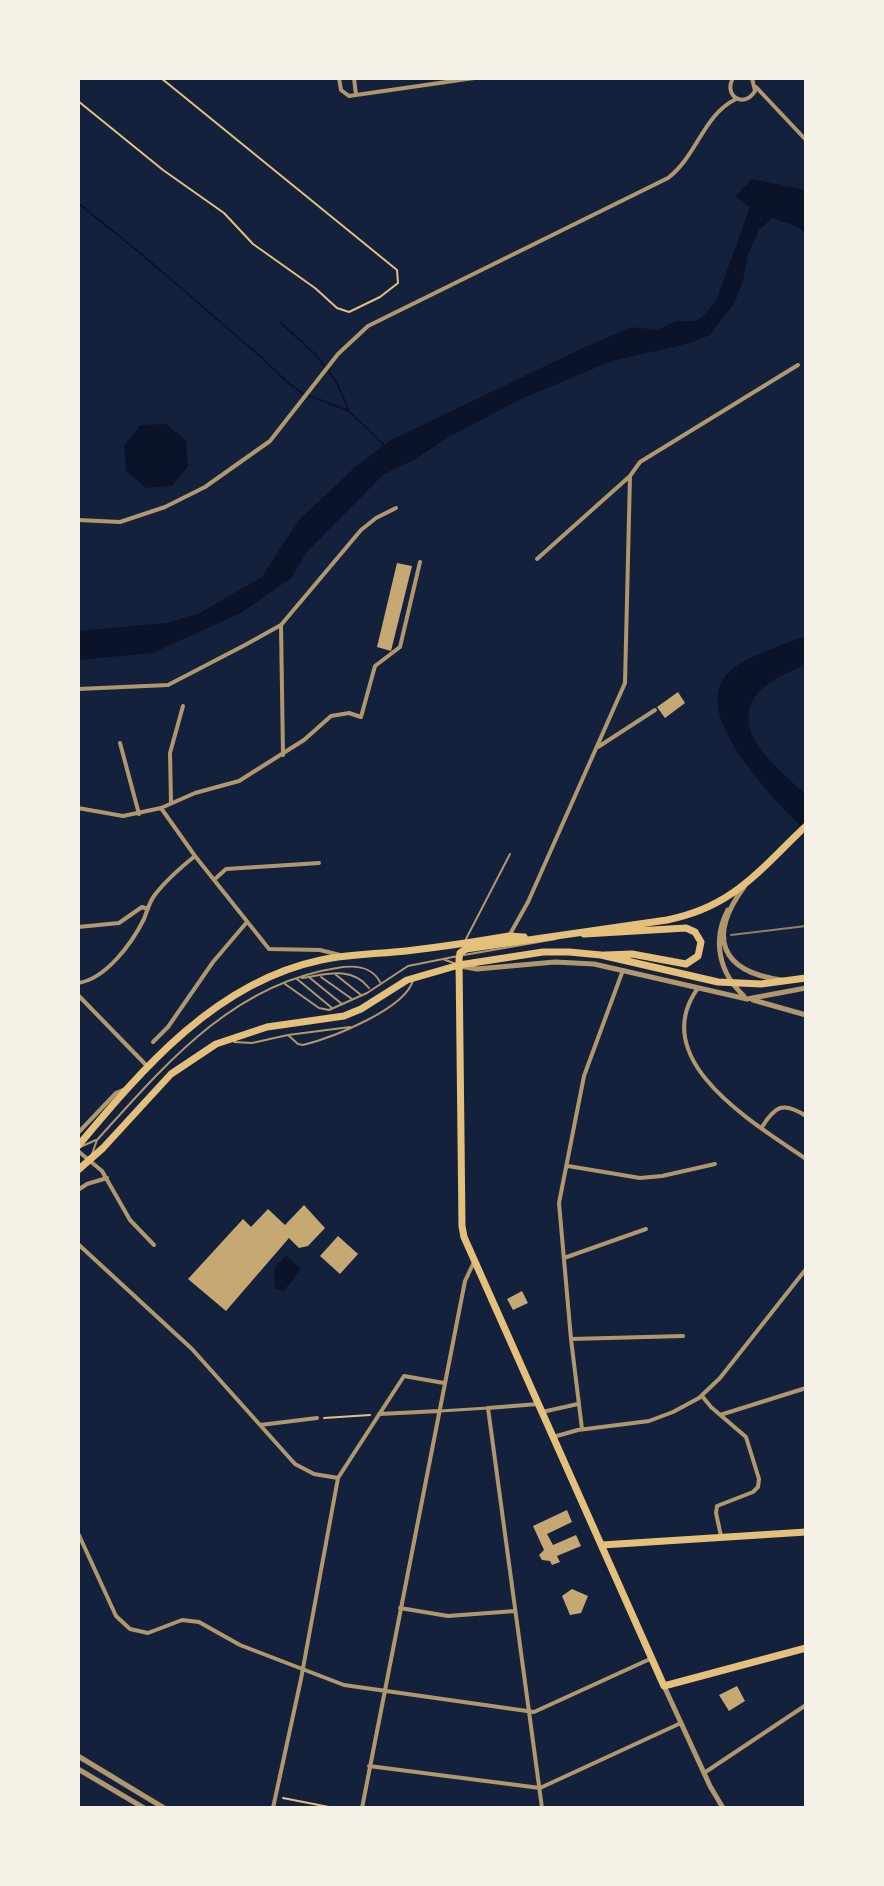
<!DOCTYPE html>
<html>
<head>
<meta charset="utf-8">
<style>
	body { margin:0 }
	#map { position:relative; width:884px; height:1886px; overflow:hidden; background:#14213d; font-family:"PT Serif",serif }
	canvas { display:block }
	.frame { position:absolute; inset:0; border:80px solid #f6f1e7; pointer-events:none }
</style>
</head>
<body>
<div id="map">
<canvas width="884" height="1886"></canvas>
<div class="frame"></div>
</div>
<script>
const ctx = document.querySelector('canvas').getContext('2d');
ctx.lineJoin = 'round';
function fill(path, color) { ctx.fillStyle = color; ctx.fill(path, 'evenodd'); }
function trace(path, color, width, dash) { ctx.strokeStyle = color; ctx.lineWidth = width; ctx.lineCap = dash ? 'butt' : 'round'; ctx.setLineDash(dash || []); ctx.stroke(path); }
fill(new Path2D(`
	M752 179 806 190V234L798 227 772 218 759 230 748 255 743 281 735 302 710 335 687 344 612 361 523 398 447 438 414 460 384 474 307 552 291 578 241 613 153 653 78 660V631L166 623 198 614 262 577 298 521 355 467 391 440 587 346 632 327 657 330 676 321H694L702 317 716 301 750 207 735 197Z
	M166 424 186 440 188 466 172 486 146 488 126 471 124 446 140 425Z
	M806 636V664C793 671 773 678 762 689 722 727 780 769 806 795V831C778 805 699 724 721 683 733 658 781 646 806 636Z
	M286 1255 301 1269 283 1292 275 1288 274 1268Z`), '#0b132b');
trace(new Path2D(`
	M78 203 139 252 261 357 288 383 302 393 349 411 385 446
	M280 322 315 354 336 381 349 411`), '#0b132b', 2);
fill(new Path2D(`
	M397 563 412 566 391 651 377 647Z
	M678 692 685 703 665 718 657 707Z
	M304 1205 325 1228 308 1246 299 1248 289 1238 226 1311 188 1279 243 1219 251 1227 268 1209 285 1225Z
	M338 1236 358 1254 340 1274 320 1256Z
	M522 1291 528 1303 513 1310 507 1299Z
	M567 1510 572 1522 547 1534 553 1545 576 1535 581 1546 557 1556 560 1562 552 1565 550 1561 542 1560 539 1555 544 1550 533 1526Z
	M572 1589 588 1596 581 1613 570 1615 562 1596Z
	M737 1686 745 1701 729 1711 719 1695Z`), '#c6a872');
trace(new Path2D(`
	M78 101 163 170 224 213 253 244 315 288 337 308 349 312 380 297 398 283 397 270 161 78
	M324 1418 370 1415
	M283 1798 334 1808`), '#e5c07b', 2);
trace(new Path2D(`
	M466 939 510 854
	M464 955 556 939
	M443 959 456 964
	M335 974 361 995
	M321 977 352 999
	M302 978C327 974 352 966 369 988
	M310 978 342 1004
	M297 979 332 1008
	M285 984 319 1008 329 1010 367 993 408 966 458 956
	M288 1035 298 1044 303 1045C331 1038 406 1009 413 980
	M234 1042 252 1043 288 1035 350 1027
	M80 1147 96 1140
	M92 1154 97 1140C164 1066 232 984 337 968 353 965 372 966 380 982`), '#b1986c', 2);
trace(new Path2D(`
	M440 1411 488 1408`), '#b1986c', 3);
trace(new Path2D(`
	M339 78 341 90 349 96 474 78
	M354 78 356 95
	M733 78C723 96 744 109 755 91L752 78
	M756 87 806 140
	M78 520 120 522 165 507 205 487 270 441 338 354 368 326 668 178C697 156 703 115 736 99
	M537 559 630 476 640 462 798 365
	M281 625 283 755
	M78 689 168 685 245 645 281 625 361 530 376 518 396 508
	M120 743 139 814
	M598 747 655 710
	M171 802 170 753 183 706
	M78 808 123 816 161 808 195 793 239 781 304 740 331 716 349 713 361 717 375 666 400 647 420 562
	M161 808 195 856 269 949 320 950 340 955
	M215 879 226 869 319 863
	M78 927 119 923 142 907 148 909
	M509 936 528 902 625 683 630 476
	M78 983C106 979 132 943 144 919 147 911 149 903 154 896 166 880 180 868 195 856
	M698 988C645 1061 757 1125 806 1159
	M78 995 147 1066
	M153 1042 168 1027 213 962 247 922
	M762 1127C775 1106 783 1101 806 1116
	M78 1133 116 1093 123 1090
	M78 1151 102 1171 130 1220 154 1245
	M568 1166 640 1178 662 1176 715 1164
	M78 1190 87 1184 107 1178
	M78 1244 192 1349 295 1464 314 1474 338 1478
	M564 1258 646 1229
	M571 1339 683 1336
	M702 1396 711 1407 746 1437 759 1479 758 1487 753 1492 717 1506 716 1513 721 1536
	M538 1404 488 1408 542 1808
	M542 1412 578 1404
	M379 1414 439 1411
	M720 1415 806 1388
	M260 1425 317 1418
	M582 1429 571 1339 559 1203 584 1076 623 970
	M553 1437 578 1430 649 1421 673 1412 699 1398 720 1378 806 1269
	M78 1533 116 1616 130 1629 148 1633 182 1620 199 1622 240 1645 344 1685 534 1712 650 1659
	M400 1608 448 1616 515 1611
	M369 1766 540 1788 681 1723
	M704 1773 806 1705
	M273 1808 301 1679 338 1478 404 1376 444 1383
	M362 1808 465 1281 474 1262`), '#b1986c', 4);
trace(new Path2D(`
	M744 887C708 936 719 971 781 980
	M728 910C712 940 719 973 744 996
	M460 966 477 969 555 962 594 964 747 999 806 988
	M753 1000 806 1015
	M664 1686 710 1786 723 1808
	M78 1756 164 1808
	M78 1769 144 1808`), '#b1986c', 5);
trace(new Path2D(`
	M806 826C760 869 734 907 667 920L466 949 460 953 459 959 462 1226 464 1237 664 1686 806 1648
	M584 934 686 928 695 932 701 942 698 956 686 964 632 954 605 955
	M78 1146C143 1068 216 982 321 960 349 954 377 954 406 951 440 947 474 942 509 936L524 937
	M78 1170 103 1148 171 1074 216 1044 267 1027 344 1016 361 1009 407 980 459 965 543 952H569L601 955 718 982 761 984 806 978
	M602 1545 806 1532`), '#e5c07b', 7);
trace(new Path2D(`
	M731 935 806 926`), '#918062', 2);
</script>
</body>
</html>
